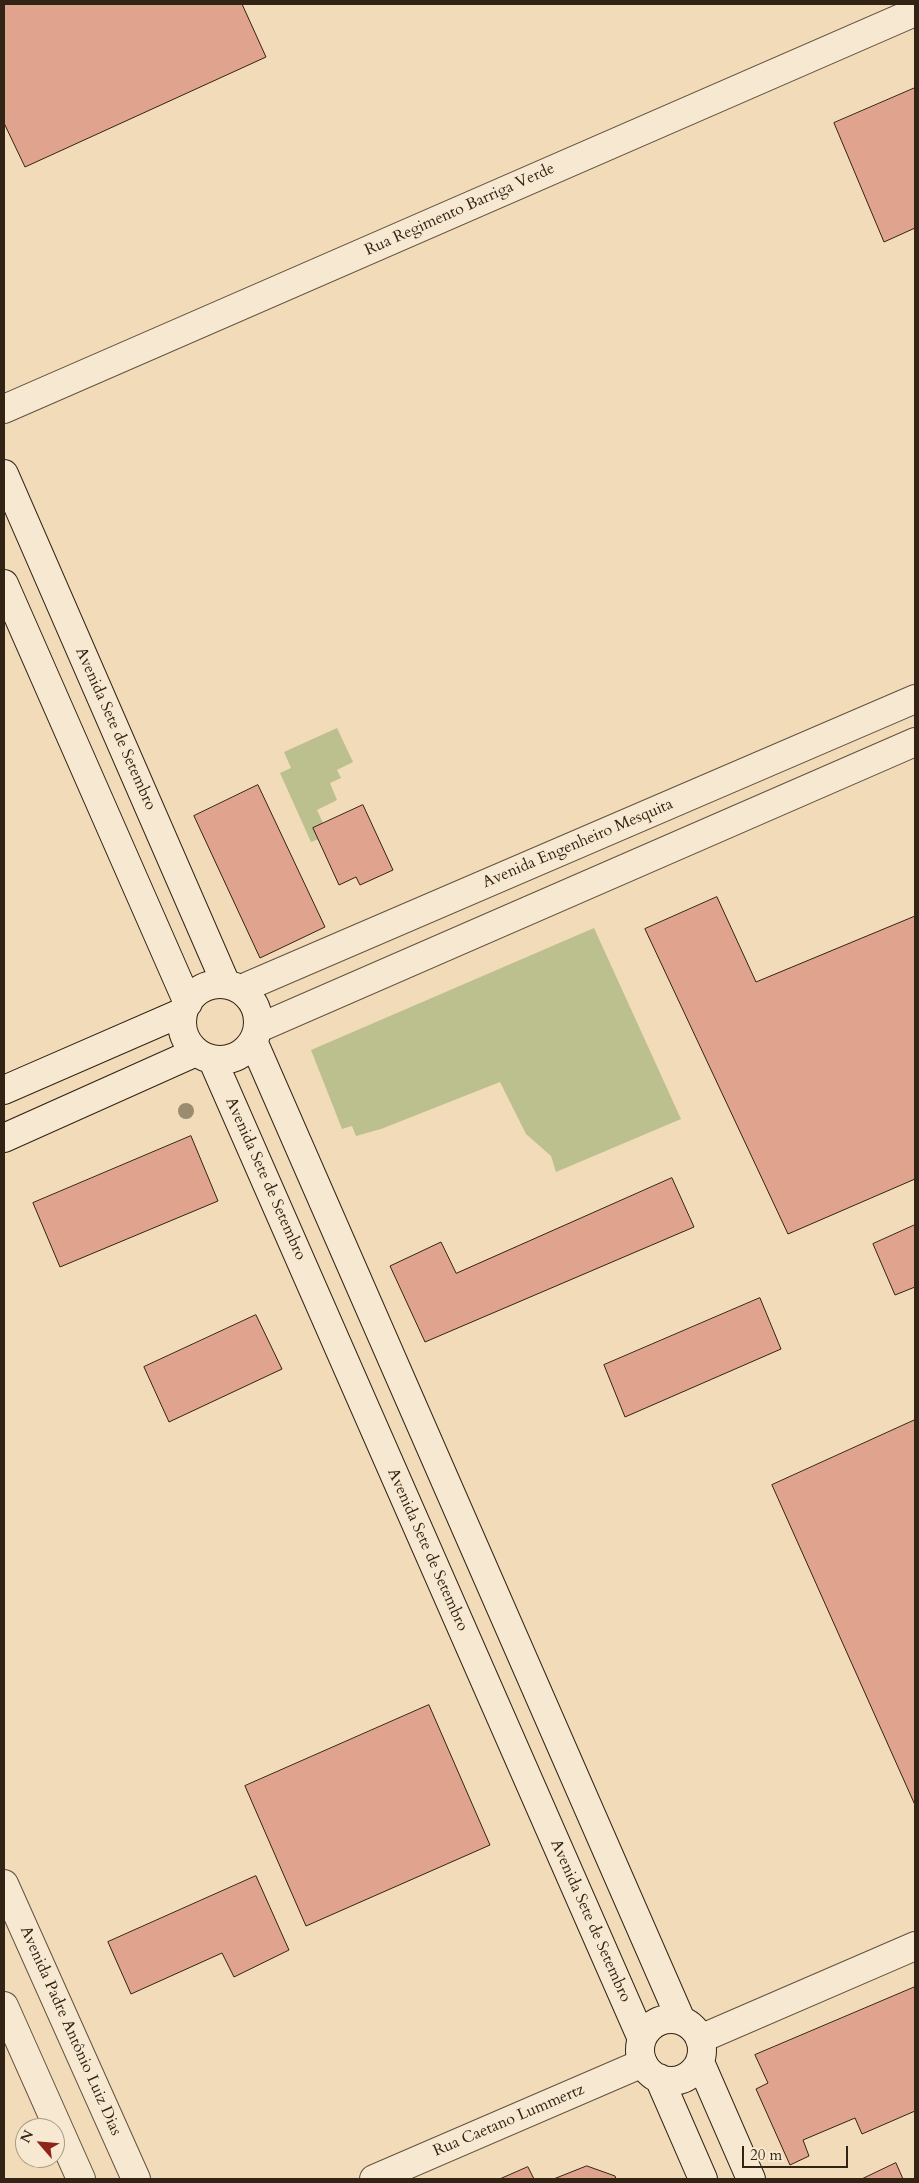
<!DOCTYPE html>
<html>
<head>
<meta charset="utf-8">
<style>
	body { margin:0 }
	#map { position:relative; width:919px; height:2183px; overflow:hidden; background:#f2dbb8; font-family:Cardo,serif }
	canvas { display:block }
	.frame { position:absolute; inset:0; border:5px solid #322315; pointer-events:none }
	.north { position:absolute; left:15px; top:2118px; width:50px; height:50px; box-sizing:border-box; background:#f7e8d1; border:1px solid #a89986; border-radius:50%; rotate:297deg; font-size:14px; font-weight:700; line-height:20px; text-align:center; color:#322315 }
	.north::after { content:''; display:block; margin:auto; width:18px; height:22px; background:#8f2418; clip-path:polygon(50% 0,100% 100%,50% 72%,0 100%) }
	.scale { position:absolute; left:742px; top:2146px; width:106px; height:22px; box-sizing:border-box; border:2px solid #322315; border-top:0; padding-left:6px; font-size:15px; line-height:18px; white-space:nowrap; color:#322315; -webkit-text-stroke:4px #f7e8d1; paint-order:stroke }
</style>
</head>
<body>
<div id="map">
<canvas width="919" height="2183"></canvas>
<div class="frame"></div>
<div class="north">N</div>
<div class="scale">20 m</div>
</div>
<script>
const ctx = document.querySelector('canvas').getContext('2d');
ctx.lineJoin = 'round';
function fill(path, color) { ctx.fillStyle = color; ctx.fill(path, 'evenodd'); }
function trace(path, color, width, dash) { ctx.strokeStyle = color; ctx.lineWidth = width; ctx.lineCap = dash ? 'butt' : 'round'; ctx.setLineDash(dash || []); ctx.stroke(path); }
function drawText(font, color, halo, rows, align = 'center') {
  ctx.font = font + ' Cardo,serif'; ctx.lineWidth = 5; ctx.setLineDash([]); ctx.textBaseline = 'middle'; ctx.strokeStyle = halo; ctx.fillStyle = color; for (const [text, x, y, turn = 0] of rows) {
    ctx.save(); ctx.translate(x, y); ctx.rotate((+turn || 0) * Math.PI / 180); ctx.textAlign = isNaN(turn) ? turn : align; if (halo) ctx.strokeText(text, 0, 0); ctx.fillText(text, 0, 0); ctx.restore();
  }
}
fill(new Path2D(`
	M337 728 353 762 337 770 341 778 330 783 337 800 317 810 323 823 313 828 319 839 311 842 280 773 291 768 284 752Z
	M594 928 681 1119 556 1172 551 1156 526 1134 500 1082 381 1129 356 1136 352 1126 342 1129 311 1050Z`), '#bcc08e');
const building = new Path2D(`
	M4 4H242L266 57 25 167 4 123Z
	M915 88V228L884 242 834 123Z
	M258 785 325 927 260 958 194 816Z
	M363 805 393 870 360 885 356 877 339 885 313 828Z
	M717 897 756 982 915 916V1179L788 1234 645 929Z
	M191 1136 218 1201 60 1267 33 1203Z
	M672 1178 694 1227 425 1342 390 1266 441 1242 456 1273Z
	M915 1225V1287L895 1295 873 1244Z
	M760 1298 781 1349 625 1417 604 1365Z
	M256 1315 282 1369 169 1422 144 1367Z
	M915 1420V1805L772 1485Z
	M429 1705 490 1845 306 1926 245 1786Z
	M256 1876 289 1950 234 1977 222 1953 131 1994 108 1942Z
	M915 1987V2111L862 2134 855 2118 803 2140 809 2156 790 2165 756 2089 768 2083 755 2055Z
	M896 2163 903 2179H862Z
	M587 2166 615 2176 616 2179H554Z
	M528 2167 534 2179H500Z`);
fill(building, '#e0a48e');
trace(building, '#322315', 1);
const minor = new Path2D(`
	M4 409 915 12`);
const tertiary = new Path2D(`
	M241 989 915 699
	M259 1028 915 742
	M4 1884 136 2179
	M4 2006 81 2179
	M700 2039 915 1946
	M374 2179 643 2063`);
const secondary = new Path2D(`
	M4 474 226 984
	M4 584 188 1003
	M182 1022a38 38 0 1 1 76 0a38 38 0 1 1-76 0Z
	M253 1041 681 2020
	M213 1061 642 2039
	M4 1090 183 1012
	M4 1138 196 1052
	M640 2050a31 31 0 1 1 62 0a31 31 0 1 1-62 0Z
	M700 2062 751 2179
	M659 2078 703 2179`);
trace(minor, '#62513e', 30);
trace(tertiary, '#62513e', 30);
trace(secondary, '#322315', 30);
trace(minor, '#f7e8d1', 28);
trace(tertiary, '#f7e8d1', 28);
trace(secondary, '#f7e8d1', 28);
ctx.fillStyle = '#9b8b6f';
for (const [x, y] of [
	[186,1111]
]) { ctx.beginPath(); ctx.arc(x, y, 8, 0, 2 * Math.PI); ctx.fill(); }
drawText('16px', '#322315', '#f7e8d1', [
	["Rua Regimento Barriga Verde",460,210,-24],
	["Avenida Sete de Setembro",115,729,66],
	["Avenida Engenheiro Mesquita",578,844,-23],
	["Avenida Sete de Setembro",265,1179,66],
	["Avenida Sete de Setembro",427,1550,66],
	["Avenida Sete de Setembro",590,1921,66],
	["Avenida Padre Antônio Luiz Dias",70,2031,66],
	["Rua Caetano Lummertz",509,2121,-23]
]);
</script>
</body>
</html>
